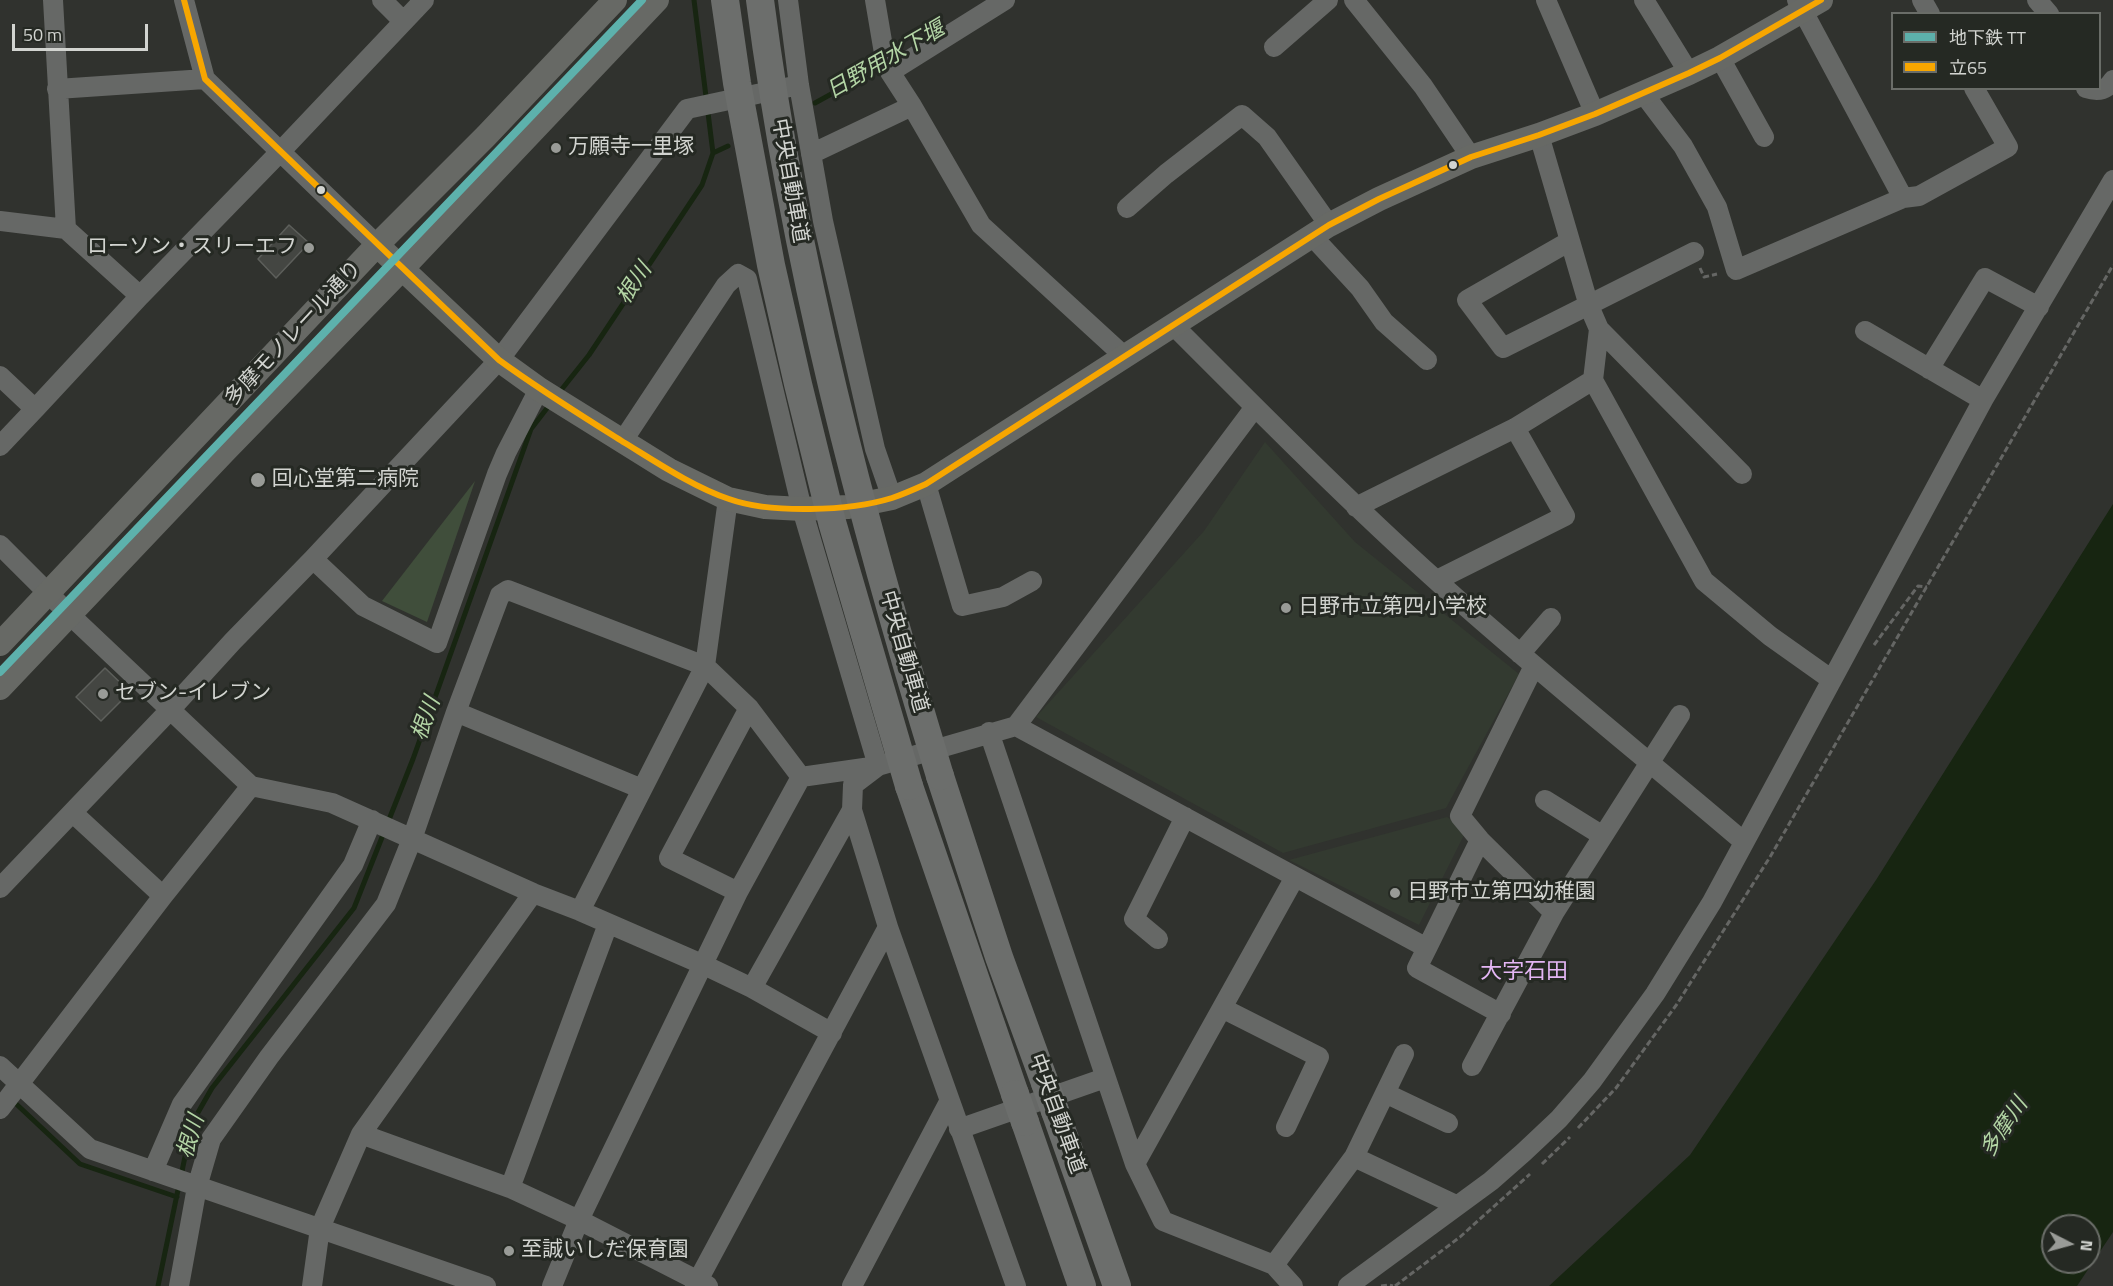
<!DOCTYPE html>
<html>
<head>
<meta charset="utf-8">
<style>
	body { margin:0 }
	#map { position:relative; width:2113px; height:1286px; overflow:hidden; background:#30322e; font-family:"Titillium Web","Noto Sans JP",sans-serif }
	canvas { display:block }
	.legend { position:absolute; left:1891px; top:12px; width:210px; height:78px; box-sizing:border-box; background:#252923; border:2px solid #6a6d68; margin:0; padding:8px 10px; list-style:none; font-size:18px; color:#d2d4d0 }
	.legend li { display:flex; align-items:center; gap:12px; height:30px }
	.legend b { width:30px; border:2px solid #6a6d68 }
	.north { position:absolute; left:2041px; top:1214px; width:60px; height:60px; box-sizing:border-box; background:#252923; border:2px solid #6a6d68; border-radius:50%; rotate:96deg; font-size:16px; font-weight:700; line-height:24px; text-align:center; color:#d2d4d0 }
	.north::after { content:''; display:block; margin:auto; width:21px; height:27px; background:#999b97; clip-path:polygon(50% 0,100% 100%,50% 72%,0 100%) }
	.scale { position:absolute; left:12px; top:24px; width:136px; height:27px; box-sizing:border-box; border:3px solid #d2d4d0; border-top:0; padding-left:8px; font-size:18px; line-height:21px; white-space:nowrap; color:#d2d4d0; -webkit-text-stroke:4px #252923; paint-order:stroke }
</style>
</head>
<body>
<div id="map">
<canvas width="2113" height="1286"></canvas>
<ul class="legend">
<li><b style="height:8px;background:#5db1ac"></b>地下鉄 TT</li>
<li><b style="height:8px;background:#f7a600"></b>立65</li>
</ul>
<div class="north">N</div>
<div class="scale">50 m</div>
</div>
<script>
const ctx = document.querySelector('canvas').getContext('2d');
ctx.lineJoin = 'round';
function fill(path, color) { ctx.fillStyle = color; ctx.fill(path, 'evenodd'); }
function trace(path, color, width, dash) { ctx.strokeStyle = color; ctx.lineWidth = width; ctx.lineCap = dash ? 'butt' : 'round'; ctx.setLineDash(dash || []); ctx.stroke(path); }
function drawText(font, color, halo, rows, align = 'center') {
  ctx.font = font + ' "Titillium Web","Noto Sans JP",sans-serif'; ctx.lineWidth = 6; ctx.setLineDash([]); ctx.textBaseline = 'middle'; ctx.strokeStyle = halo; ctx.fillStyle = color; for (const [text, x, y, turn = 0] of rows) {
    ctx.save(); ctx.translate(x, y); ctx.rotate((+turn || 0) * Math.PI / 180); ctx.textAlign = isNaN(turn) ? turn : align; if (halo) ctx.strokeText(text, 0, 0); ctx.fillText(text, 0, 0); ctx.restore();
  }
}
fill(new Path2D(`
	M1265 442 1355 542 1519 674 1446 808 1283 853 1036 717 1204 531Z
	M1447 817 1466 831 1419 925 1289 860Z`), '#333a30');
fill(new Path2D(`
	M475 481 427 622 382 601Z`), '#404e3b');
fill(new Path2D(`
	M2113 504V1232L2077 1286H1549L1690 1155 1876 880ZM2053 1226H2089V1262H2053Z`), '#172511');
trace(new Path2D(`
	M815 103 884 65
	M713 153 728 146
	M558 394 589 355 702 185 713 153 694 0
	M12 1100 80 1164 177 1197
	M181 1176 192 1123 212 1088 354 908 413 759 531 429 551 403
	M158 1286 179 1185`), '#172511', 5);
const building = new Path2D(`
	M289 225 309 243 276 278 258 259Z
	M105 668 130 692 101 721 76 697Z`);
fill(building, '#444642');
trace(building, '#5d5f5b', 1.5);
trace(new Path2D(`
	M1700 268 1704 277 1717 274
	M1874 645 1918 586 1927 587
	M1578 1128 1616 1088 1677 1004 1770 857 2113 265
	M1542 1164 1570 1137
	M1381 1286 1389 1285 1393 1286
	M1395 1286 1460 1237 1530 1174`), '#656664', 3, [6, 3]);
trace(new Path2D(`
	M53 0 66 229
	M184 0 205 79 377 245
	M382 0 403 21
	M788 0 799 85 823 221 875 449 892 498
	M875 0 884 53 890 72 912 106 981 225 1124 356
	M1354 0 1423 86 1471 157
	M1546 0 1595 114
	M1644 0 1689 73
	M1797 0 1903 198
	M1922 0 1930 14
	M2037 0 2049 14
	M1274 47 1328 0
	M1720 58 1764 137
	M890 72 1005 0
	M2086 88C2098 92 2106 91 2113 80
	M57 89 205 79
	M1643 93 1683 146 1717 207 1736 270 1903 198 1919 196 2008 147 1974 88
	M1539 135 1589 306 1599 329 1593 380 1704 581 1770 636 1832 680
	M811 154 912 106
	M1127 208 1166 174 1242 115 1267 137 1329 225
	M0 221 66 229 140 296 280 152 424 0
	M1312 236 1360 288 1384 322 1427 360
	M1570 241 1467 300 1503 348 1694 252
	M1173 325C1260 412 1346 499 1437 581 1537 671 1642 755 1744 842
	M1599 329 1742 474
	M1865 331 1983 400
	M1929 369 1985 278 2039 307
	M0 376 35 409 0 446
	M35 409 140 296
	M622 442 726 285 738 274 747 279 802 509 878 766 853 785 852 810 888 927 1016 1286
	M926 484 962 606 1003 597 1032 581
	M1356 507 1515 428 1593 380
	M0 545 70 615 251 786 332 803 533 893
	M313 559 363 606 437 643 497 474 506 453 539 389
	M1437 580 1565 516 1515 428
	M1520 654 1551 618
	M1534 666 1460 816 1480 840 1554 913 1680 715
	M456 712 642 789
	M1016 726 1427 948 1480 840
	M989 732 1135 1164 1163 1221 1274 1265 1293 1286
	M801 777 878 766 1016 726 1255 407
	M1545 800 1603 836
	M73 813 163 896
	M0 888 170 710 233 641 313 559 499 360 687 109 799 85
	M738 892 669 858 749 708
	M580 911 705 666 728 499
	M1158 939 1134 919 1185 817
	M1427 948 1417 968 1501 1014
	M752 988 852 810
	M1222 1008 1319 1057 1286 1127
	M0 1066 90 1149 486 1286
	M1472 1066 1554 913
	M1385 1093 1448 1123
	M0 1109 163 896 251 786
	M959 1129 1105 1078
	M361 1134 510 1188 579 1220 708 1286
	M1354 1157 1456 1205
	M1135 1164 1295 877
	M153 1171 182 1104 353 865 372 820
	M510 1188 608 924
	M1274 1265 1354 1157 1404 1054
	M179 1286 197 1187 211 1139 269 1057 386 904 412 839 456 712 500 595 508 590 705 666 749 708 801 777
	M312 1286 320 1228 361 1134 533 893 580 911 704 965 752 988 832 1033
	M552 1286 579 1220 738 892 801 777
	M695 1286 888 927
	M852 1286 949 1102
	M1348 1286 1491 1181 1524 1152 1559 1119 1592 1081 1655 994 1712 902 1983 400 2113 180`), '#666866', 20);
trace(new Path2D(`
	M377 245 499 360 539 389 669 470 728 499 765 507 802 509 848 507 892 498 926 484 1329 225 1379 199 1471 157 1539 135 1595 114 1689 73 1720 58 1821 0
	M0 644 377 245 486 136 615 0
	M0 688 224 452 402 269 657 0`), '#676965', 24);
trace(new Path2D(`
	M940 776 999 957 1045 1083
	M909 786 1015 1094
	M1055 1111 1117 1286
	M1025 1122 1082 1286`), '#6c6e6c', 28);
trace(new Path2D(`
	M725 0 737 83 771 265 798 384 832 522 909 786
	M760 0C794 264 862 521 940 776
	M1045 1083 1055 1111
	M1015 1094 1025 1122`), '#6c6e6c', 28);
trace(new Path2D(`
	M184 0 205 79 499 360C540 390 582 416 625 443 656 462 695 488 729 499 771 514 850 511 892 498 904 494 915 489 926 484L1329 225 1379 199 1471 157 1539 135 1595 114 1689 73 1720 58 1821 0`), '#f7a600', 6);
trace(new Path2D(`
	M0 672 642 0`), '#5db1ac', 8);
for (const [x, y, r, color] of [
	[556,148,6,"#999b97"],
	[1453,165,5,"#d2d4d0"],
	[321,190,5,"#d2d4d0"],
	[309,248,6,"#999b97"],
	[258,480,8,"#999b97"],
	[1286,608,6,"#999b97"],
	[103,694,6,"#999b97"],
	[1395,893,6,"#999b97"],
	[509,1251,6,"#999b97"]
]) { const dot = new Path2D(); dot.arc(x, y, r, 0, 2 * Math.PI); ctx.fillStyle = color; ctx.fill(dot); trace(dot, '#252923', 2); }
drawText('21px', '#d2d4d0', '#252923', [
	["万願寺一里塚",568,148],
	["ローソン・スリーエフ",297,248,"right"],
	["回心堂第二病院",272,480],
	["日野市立第四小学校",1298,608],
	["セブン-イレブン",115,694],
	["日野市立第四幼稚園",1407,893],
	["至誠いしだ保育園",521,1251]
], 'left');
drawText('21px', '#d2d4d0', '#252923', [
	["中央自動車道",789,181,80],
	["多摩モノレール通り",294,334,-47],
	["中央自動車道",903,652,74],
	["中央自動車道",1056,1114,70]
]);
drawText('italic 22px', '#b3d5a5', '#252923', [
	["日野用水下堰",886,61,-30],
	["根川",635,284,-56],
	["根川",427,719,-70],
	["多摩川",2005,1128,-56],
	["根川",192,1137,-73]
]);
drawText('22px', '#e4b6f5', '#252923', [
	["大字石田",1524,973]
]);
</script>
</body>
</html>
